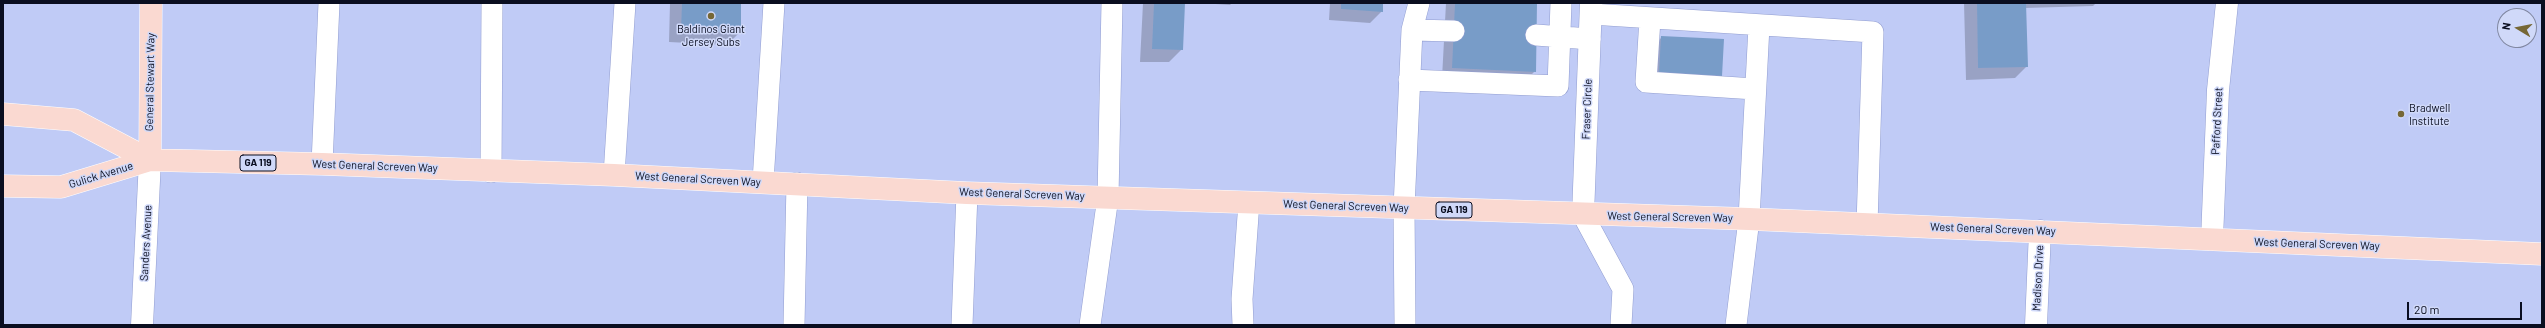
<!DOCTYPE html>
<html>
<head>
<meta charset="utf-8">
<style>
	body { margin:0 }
	#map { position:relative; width:2545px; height:328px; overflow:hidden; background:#c0cbf6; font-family:Barlow,sans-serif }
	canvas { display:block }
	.frame { position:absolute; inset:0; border:4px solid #0a0e20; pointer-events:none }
	.north { position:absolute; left:2497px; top:8px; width:40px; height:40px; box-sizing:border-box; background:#d0d9f9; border:1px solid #8188a2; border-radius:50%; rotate:280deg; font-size:11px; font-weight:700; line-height:16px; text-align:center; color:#0a0e20 }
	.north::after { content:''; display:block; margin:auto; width:14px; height:18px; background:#766735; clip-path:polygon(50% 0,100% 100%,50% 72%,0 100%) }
	.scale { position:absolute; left:2407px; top:302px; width:115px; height:18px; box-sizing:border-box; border:2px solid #0a0e20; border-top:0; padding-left:5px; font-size:12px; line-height:14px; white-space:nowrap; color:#0a0e20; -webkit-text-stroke:3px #d0d9f9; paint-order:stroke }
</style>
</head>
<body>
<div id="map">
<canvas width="2545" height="328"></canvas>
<div class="frame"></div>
<div class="north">N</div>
<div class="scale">20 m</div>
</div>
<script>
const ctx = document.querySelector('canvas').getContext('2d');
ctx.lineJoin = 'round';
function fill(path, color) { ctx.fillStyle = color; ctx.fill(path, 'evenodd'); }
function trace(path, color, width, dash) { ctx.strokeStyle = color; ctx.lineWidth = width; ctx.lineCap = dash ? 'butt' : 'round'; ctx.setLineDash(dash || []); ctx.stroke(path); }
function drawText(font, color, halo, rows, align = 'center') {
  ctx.font = font + ' Barlow,sans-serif'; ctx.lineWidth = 3; ctx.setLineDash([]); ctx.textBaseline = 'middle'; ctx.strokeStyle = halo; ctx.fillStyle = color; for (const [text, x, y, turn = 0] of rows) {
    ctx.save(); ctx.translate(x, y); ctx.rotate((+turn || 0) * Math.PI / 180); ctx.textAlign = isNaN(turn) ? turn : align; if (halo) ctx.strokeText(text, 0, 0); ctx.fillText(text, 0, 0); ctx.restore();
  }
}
fill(new Path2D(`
	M670 3H740V32L727 45 669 42Z
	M1143 3H1184L1182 49 1169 62H1140Z
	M1201 3H1232L1230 5Z
	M1330 3H1382V11L1370 23 1329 20Z
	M1446 3H1536L1535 71 1524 82 1442 78Z
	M1964 3H2096L2093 6 2025 8 2027 66 2015 78 1966 80Z
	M1662 37 1723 40 1721 76 1710 86 1649 83 1651 48Z`), '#0003');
fill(new Path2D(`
	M682 3H741V33L681 30Z
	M1154 3H1185L1183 50 1152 49Z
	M1341 3H1383V12L1341 9Z
	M1455 3H1537L1536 72 1452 68Z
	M1977 3H2026L2028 67 1978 68Z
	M1661 36 1724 39 1722 76 1659 73Z`), '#789cc8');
const lane = new Path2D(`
	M1591 14 1873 32 1867 225
	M1650 19 1646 82 1755 89
	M1412 30 1454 31
	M1536 35 1590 39
	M1409 80 1558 86 1561 3
	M322 164 329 3
	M491 172 492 3
	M614 175 625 3
	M763 182 774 3
	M1583 215 1623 289 1621 325
	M794 325 797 183
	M962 325 967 193
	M1090 325 1108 197 1112 3
	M1243 325 1242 299 1249 202
	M1405 325 1404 208 1412 30 1419 3
	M1736 325 1749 219 1759 26`);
const street = new Path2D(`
	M1583 215 1591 3
	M2212 239 2218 90 2227 3
	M142 325 150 160
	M2036 325 2040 231`);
const primary = new Path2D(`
	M3 114 74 120 150 160
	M150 160 151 3
	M3 186 61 187 150 160 322 164 614 175 967 193 1749 219 2542 254`);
trace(lane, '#919dd0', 22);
trace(street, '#919dd0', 23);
trace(primary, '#fff', 23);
trace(lane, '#fff', 21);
trace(street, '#fff', 22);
trace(primary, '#fad9d1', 22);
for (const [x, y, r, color] of [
	[711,16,4,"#766735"],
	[2401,114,4,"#766735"]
]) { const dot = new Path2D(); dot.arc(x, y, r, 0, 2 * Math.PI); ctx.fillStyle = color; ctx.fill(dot); trace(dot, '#d0d9f9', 1.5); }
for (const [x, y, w] of [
	[258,163,36],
	[1454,210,36]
]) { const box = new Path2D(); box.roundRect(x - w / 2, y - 8, w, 16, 3); ctx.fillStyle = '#d0d9f9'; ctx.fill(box); trace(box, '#0a0e20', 1); }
drawText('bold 10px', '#0a0e20', null, [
	["GA 119",258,163],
	["GA 119",1454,210]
]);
drawText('11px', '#0a0e20', '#d0d9f9', [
	["Baldinos Giant",711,29],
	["Jersey Subs",711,42],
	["Bradwell",2409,108,"left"],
	["Institute",2409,121,"left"]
]);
drawText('11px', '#0a0e20', '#d0d9f9', [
	["General Stewart Way",150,82,-89],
	["Fraser Circle",1587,109,-88],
	["Pafford Street",2217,121,-87],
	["West General Screven Way",375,166,2],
	["Gulick Avenue",101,175,-17],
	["West General Screven Way",698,179,3],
	["West General Screven Way",1022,194,2],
	["West General Screven Way",1346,206,2],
	["West General Screven Way",1670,217,1],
	["West General Screven Way",1993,229,2],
	["Sanders Avenue",146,243,-87],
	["West General Screven Way",2317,244,2],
	["Madison Drive",2038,278,-87]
]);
</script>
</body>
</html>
